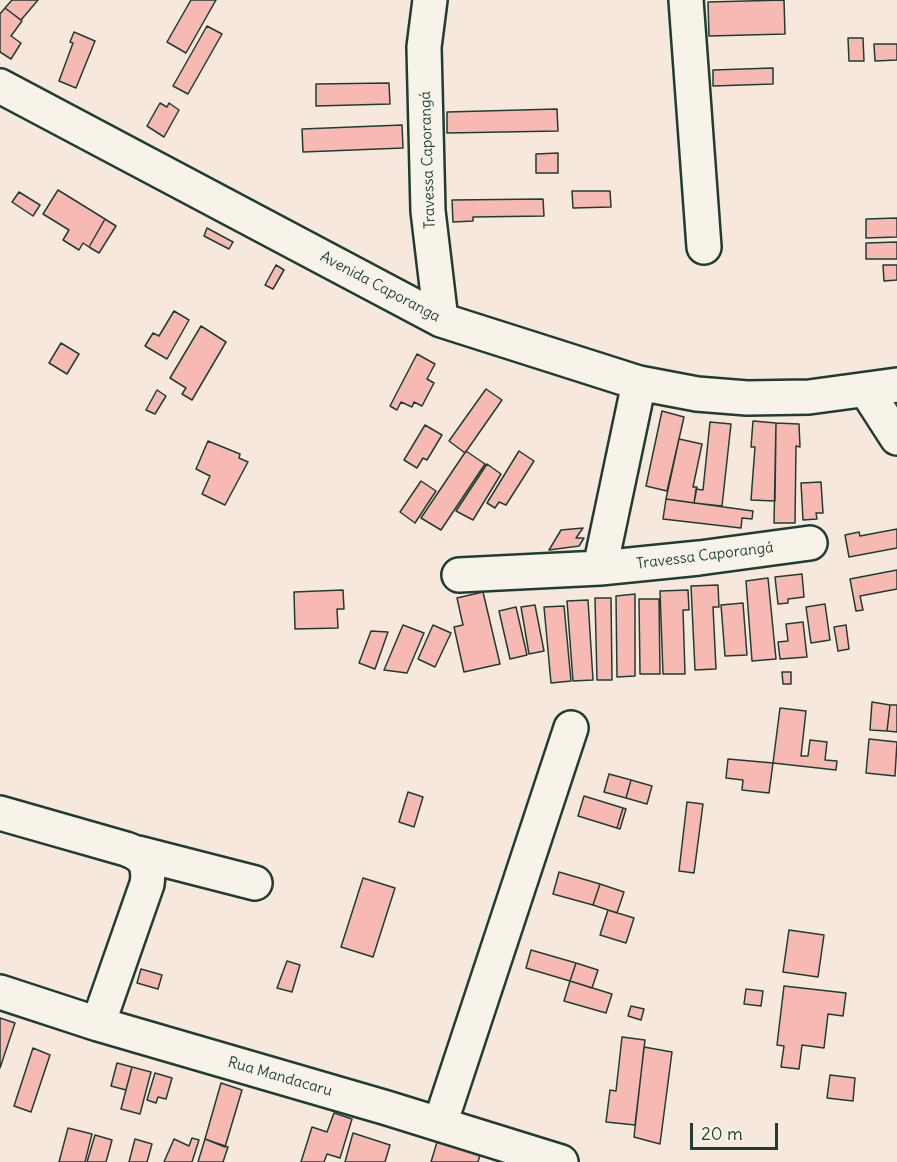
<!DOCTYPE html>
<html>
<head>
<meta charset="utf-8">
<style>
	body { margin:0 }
	#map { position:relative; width:897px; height:1162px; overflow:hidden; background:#f7e8dd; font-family:Delius,sans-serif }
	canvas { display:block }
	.scale { position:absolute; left:690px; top:1123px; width:88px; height:27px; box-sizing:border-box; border:3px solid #1f3d34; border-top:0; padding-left:8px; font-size:18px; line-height:21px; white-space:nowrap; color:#1f3d34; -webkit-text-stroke:4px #f7f3e8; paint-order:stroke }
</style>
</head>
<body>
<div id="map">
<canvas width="897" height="1162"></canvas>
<div class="scale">20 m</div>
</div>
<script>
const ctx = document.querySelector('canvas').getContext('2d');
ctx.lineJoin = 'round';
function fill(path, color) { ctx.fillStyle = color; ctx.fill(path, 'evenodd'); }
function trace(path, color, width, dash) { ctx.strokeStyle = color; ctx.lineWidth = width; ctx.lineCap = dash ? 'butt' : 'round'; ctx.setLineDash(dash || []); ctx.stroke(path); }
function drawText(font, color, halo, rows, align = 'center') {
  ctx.font = font + ' Delius,sans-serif'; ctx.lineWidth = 6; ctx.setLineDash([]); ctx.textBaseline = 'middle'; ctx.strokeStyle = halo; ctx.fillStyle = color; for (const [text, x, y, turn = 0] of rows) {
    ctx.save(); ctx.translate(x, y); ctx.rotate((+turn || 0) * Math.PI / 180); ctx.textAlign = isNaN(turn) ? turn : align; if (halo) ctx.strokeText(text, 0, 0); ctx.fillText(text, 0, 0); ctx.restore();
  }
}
const building = new Path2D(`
	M12 0H38L21 20 5 8Z
	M191 0H216L186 53 167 42Z
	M784 0 785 34 709 36 708 2Z
	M5 8 22 21 11 36 21 43 11 59 0 52V14Z
	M207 26 222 34 188 94 173 86Z
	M74 32 95 41 76 88 59 81 73 43 70 42Z
	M848 38H863L864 61H849Z
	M874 44H897V60L875 61Z
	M773 68V84L713 86V70Z
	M389 83 390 104 316 106V84Z
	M160 103 167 107 169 103 179 110 164 137 147 126Z
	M557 109 558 131 447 133V112Z
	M402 125 403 148 303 152 302 129Z
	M558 153V173H536V154Z
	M58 190 105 219 89 247 83 243 79 250 63 240 69 230 43 214Z
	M572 191H610L611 207 573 208Z
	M19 192 40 205 33 216 12 202Z
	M543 199 544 216 473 217V221L453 222 452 200Z
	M897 218V237L866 238V219Z
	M105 219 116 226 99 253 89 247Z
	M207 228 233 242 229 249 204 236Z
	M897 242V259H866V243Z
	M276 265 284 270 273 289 265 285Z
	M883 265H897V280L884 281Z
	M174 311 189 320 167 359 145 346 153 333 159 336Z
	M201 326 226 342 192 400 182 394 186 388 170 378Z
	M61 343 79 354 67 374 49 363Z
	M417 354 435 364 427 379 434 383 422 406 414 402 412 407 401 402 397 410 390 406Z
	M486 389 502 400 465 453 449 441Z
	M157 390 166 396 155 414 146 410Z
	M662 411 684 417 667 491 646 486Z
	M753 421 776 423 775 501 751 500 755 447H751Z
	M710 422 731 424 722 506 694 503 696 489 703 490Z
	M776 423 799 424 800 447 796 446 795 523H774Z
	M425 425 442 435 427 460 423 458 417 468 404 460Z
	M679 439 702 444 693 487H697L694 503 666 499Z
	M208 441 240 454 239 458 248 462 225 505 202 494 210 476 196 469Z
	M466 451 485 464 441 530 421 518Z
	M519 451 534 461 506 505 499 502 495 508 487 503Z
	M487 464 501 474 473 520 456 511Z
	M421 481 436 491 415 523 400 512Z
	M821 482 823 513H816L817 519 803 520 801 483Z
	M666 499 753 511 752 519 742 518 741 528 663 519Z
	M583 528 576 538H584L579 546 549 550 561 530Z
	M897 529V548L849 557 845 535 859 532 860 536Z
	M897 570V589L860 596 863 610 856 611 850 579Z
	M802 574 804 597 788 599V603L778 604 775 577Z
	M768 578 776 659 752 661 746 581Z
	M718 585 719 607H713L716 669 695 670 691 586Z
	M343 590 344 609H337L338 628 295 629 294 592Z
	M688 590 689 610H683L685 674H663L660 591Z
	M483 592 500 664 464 672 454 627 463 625 457 598Z
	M635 594V676L617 677 616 596Z
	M595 598H611L612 680H597Z
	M639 599H659L660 674H640Z
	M588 600 593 680 573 681 567 601Z
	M743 603 747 655 725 656 721 605Z
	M825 604 830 640 811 643 806 607Z
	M535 605 544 651 529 654 521 607Z
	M564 606 571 681 551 683 544 607Z
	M516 607 527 655 510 659 499 611Z
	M803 622 807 657 780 659 778 642 788 641 786 624Z
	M403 625 424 633 407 673 384 670Z
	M433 625 451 633 435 667 418 659Z
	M846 625 849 649 838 651 834 627Z
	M371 631 388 632 375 669 359 663Z
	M782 672H791V684H783Z
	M872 702 890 705 887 731 870 730Z
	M890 705H897V732L887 731Z
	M780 708 806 711 801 756H808L810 740 827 742 825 760 837 761 836 770 773 763Z
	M869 739 897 742 895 776 866 773Z
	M728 759 773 763 769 793 742 790 743 780 726 778Z
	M609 774 631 780 626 798 604 792Z
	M631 780 652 786 647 804 626 798Z
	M408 792 423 797 414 827 399 822Z
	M584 796 623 808 617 828 578 816Z
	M687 802 703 804 694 873 679 871Z
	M623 808 626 809 620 829 617 828Z
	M559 872 600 884 593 905 553 894Z
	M363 878 395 888 373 957 341 947Z
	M600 884 624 892 617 913 593 905Z
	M608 910 634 918 626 943 600 935Z
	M789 930 824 935 818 977 783 972Z
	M531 950 576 963 570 981 526 968Z
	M287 961 300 965 292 992 277 988Z
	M576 963 598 970 592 988 570 981Z
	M141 969 162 975 158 989 137 983Z
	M570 981 612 994 606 1013 564 1001Z
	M784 986 846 993 843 1016 828 1014 824 1048 802 1045 799 1069 781 1067 784 1046 777 1045Z
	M746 989 763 991 761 1006 744 1004Z
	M631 1006 644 1009 641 1020 628 1016Z
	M0 1018 15 1023 0 1068Z
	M622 1037 645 1040 635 1125 606 1122 610 1090 616 1091Z
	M644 1047 672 1052 660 1144 634 1137Z
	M33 1048 50 1055 31 1112 14 1106Z
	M117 1063 132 1067 126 1090 111 1086Z
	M132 1067 151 1072 140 1114 121 1109Z
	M155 1073 172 1078 166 1099 158 1097 156 1103 147 1100Z
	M830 1075 855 1078 853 1101 827 1098Z
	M221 1083 242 1090 225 1147 205 1139Z
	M334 1113 352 1119 340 1158 327 1154 324 1162H301L312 1127 327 1132Z
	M68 1128 92 1134 85 1162H59Z
	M353 1133 390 1145 385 1162H345Z
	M95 1135 112 1140 106 1162H87Z
	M192 1138 199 1140 192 1162H164L174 1139 189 1146Z
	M135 1139 152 1144 147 1162H129Z
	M205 1139 228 1147 223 1162H198Z
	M437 1142 480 1155 478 1162H431Z`);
fill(building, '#f6bab3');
trace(building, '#1f3d34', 1.5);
const street = new Path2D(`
	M430 0 424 47 428 211 441 320
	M686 0 704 247
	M0 86 441 320 639 383 697 394 747 398 809 397 897 385
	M866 390 897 438
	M600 568 639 383
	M459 575 600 568 699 558 810 543
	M0 813 126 849C144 855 150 865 147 884L98 1024
	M138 853 255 883
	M0 992 98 1024 387 1108 561 1162
	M440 1124 571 728`);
trace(street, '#1f3d34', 38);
trace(street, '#f7f3e8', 33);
drawText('15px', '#1f3d34', '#f7f3e8', [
	["Travessa Caporangá",428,160,-92],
	["Avenida Caporanga",380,287,28],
	["Travessa Caporangá",705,556,-7],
	["Rua Mandacaru",280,1077,16]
]);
</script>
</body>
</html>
